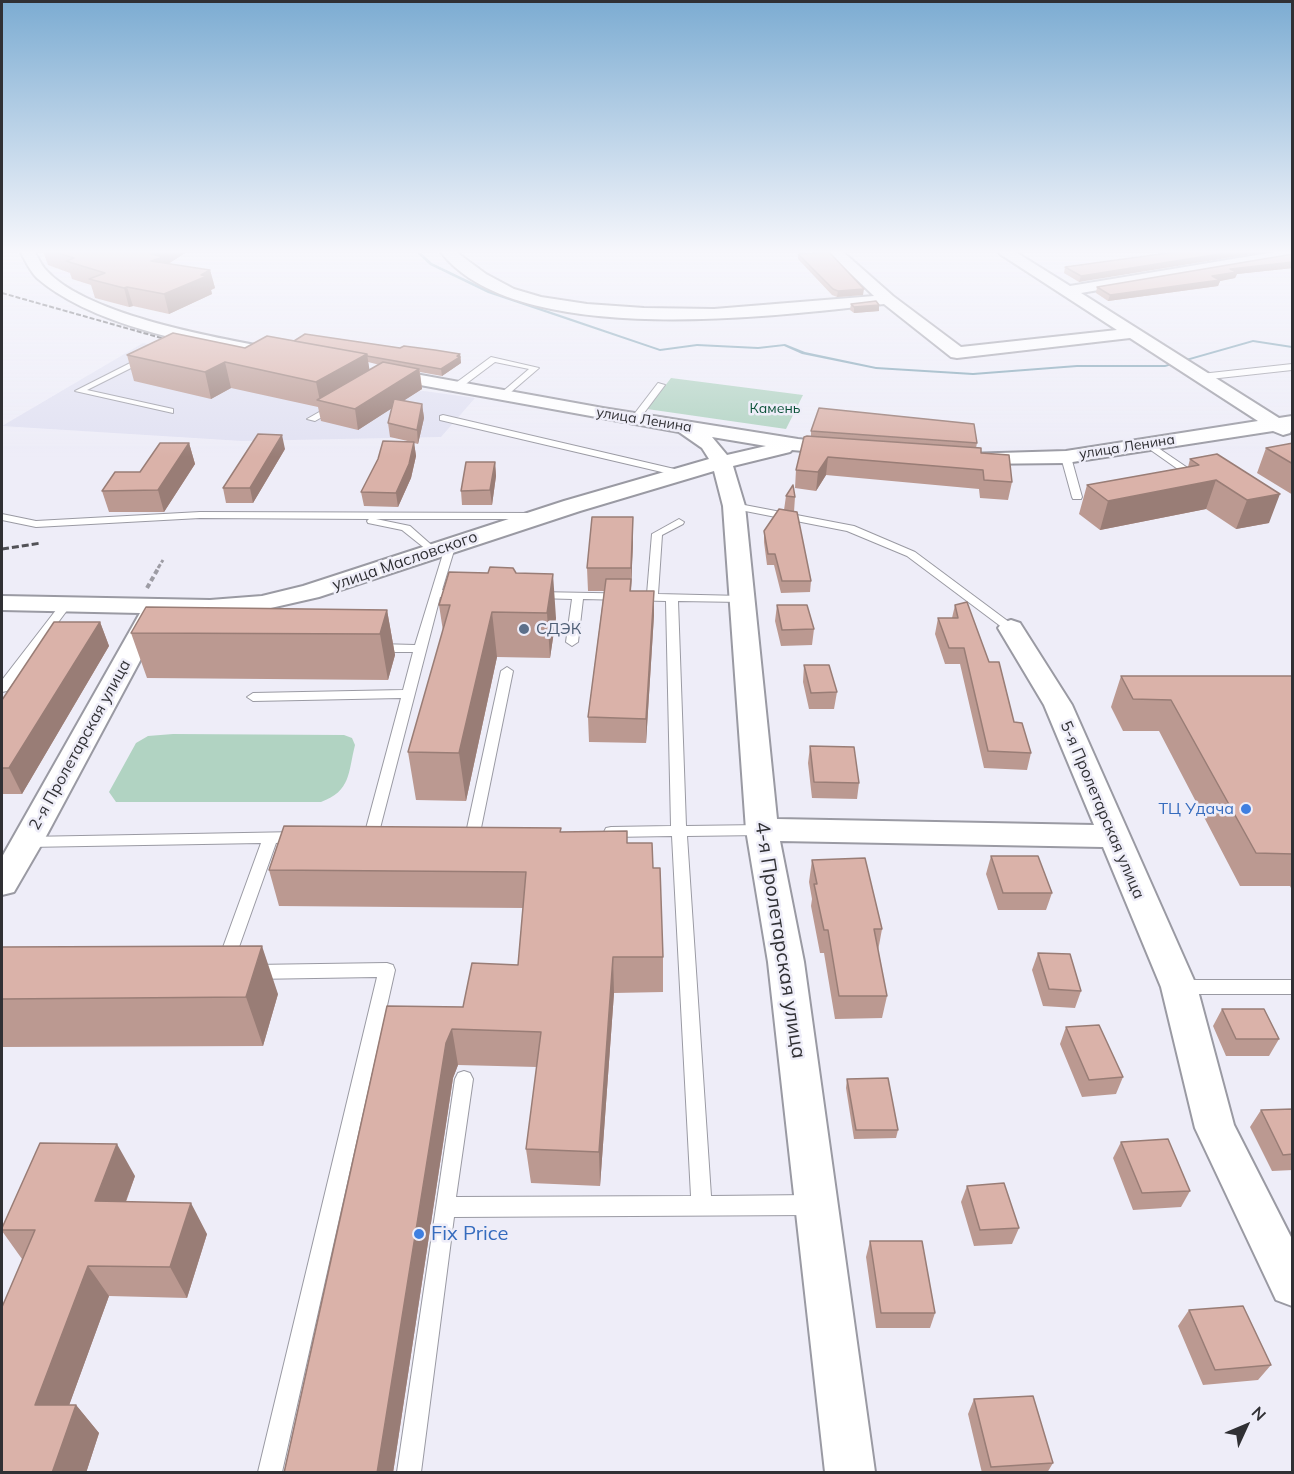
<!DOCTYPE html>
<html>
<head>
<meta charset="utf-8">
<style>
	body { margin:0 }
	#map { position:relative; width:1294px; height:1474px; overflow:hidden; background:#eeedf8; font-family:Mulish,sans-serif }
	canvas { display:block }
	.frame { position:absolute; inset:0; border:3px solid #303034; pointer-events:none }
	.north { position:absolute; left:1216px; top:1396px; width:60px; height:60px; -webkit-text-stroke:4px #eeedf8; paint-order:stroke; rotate:46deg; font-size:16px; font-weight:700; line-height:24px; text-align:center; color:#303034 }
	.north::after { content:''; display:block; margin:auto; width:21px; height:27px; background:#303034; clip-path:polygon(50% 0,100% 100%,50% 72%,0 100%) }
</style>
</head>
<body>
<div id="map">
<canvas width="1294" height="1474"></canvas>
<div class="frame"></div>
<div class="north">N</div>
</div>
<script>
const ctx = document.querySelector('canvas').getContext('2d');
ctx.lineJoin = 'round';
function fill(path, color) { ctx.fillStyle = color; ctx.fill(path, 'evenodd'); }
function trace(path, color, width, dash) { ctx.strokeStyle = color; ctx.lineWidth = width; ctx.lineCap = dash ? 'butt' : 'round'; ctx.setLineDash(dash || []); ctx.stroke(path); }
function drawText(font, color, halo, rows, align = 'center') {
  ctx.font = font + ' Mulish,sans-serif'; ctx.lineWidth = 5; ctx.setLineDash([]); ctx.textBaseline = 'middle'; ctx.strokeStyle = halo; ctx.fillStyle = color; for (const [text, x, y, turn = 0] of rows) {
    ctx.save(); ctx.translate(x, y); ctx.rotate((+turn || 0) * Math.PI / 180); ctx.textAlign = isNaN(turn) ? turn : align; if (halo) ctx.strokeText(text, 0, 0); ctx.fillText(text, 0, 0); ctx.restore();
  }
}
fill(new Path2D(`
	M143 343 388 393 424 391 475 398 441 437 242 441 2 426Z`), '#e1e1f2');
fill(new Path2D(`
	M671 378 803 395 786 429 647 409Z
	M173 734 344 735 352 738 355 745C348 773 351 791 321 802H116L109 792 136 743 148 736Z`), '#b1d3c2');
fill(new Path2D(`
	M415 251H419L432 263 490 291 660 349 697 344 758 347 785 344 805 352 876 367 973 373 1077 365H1165L1253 340 1292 346V348L1253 342 1165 367H1077L973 375 876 369 802 354 784 346 758 349 697 346 660 351 488 293 430 265Z`), '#7a9fb1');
const lane = new Path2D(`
	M146 355H149V359L87 390 173 409V413L75 391Z
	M491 357 539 368 504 398 501 397V393L529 369 495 362 459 389H453V385Z
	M1292 364V370L1201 380 1197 377 1201 374Z
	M658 383 665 385 638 421H632V417Z
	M335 403 339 406 338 408 315 421 307 419Z
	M443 415 683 471 688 474 683 477 440 420V416Z
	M1148 441 1198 475V479H1192L1145 446V442Z
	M1066 454 1071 457 1082 497 1081 499H1073L1072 497 1061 457Z
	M734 503 854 526 915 552 1017 628 1015 631H1007L907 556 847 531 730 508 729 506Z
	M200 512 535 513 540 516 535 519H376L410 526 436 549 437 551 432 554 402 530 368 523 367 521 369 519 200 518 36 527 2 520V514L36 521Z
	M679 519 684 522 683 524 662 535 658 594 742 596 748 599 742 602 678 601 686 826 762 825 767 826 769 830 767 834 762 835 687 836 711 1196 812 1195 819 1198 822 1205 819 1212 812 1215 454 1217 421 1472H397L455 1079 458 1073 464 1071 470 1073 473 1079 456 1197 691 1196 672 836 611 837 606 836 604 832 606 828 611 827 671 826 666 601 583 599 578 642 572 646 566 642 572 599 537 598 531 595 537 592 647 594 652 534Z
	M451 541 456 544 442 590 461 591 467 594 461 597H440L378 836 376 840H366L364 836 401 698 253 701 247 697 253 693 403 690 413 652H378L372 648 378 644 415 645 446 544Z
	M67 600 71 601 73 603 71 605 7 691 2 692V680L63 601Z
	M507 667 513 671 480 833 478 837H468L466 833 501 671Z
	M298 832 303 833 305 837 303 841 276 843 234 961 232 966 226 968 220 966 218 961 261 843 27 847 22 846 20 842 22 838 27 837Z
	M387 963 393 965 395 970 282 1472H258L377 977 253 979 247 977 245 972 247 967 253 965Z
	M1181 980H1292V994H1181L1175 992 1173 987 1175 982Z`);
const street = new Path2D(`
	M20 251H34C38 257 41 265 46 270 87 316 222 339 283 350L289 351 292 355 289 359 283 360C208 346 96 329 37 278 30 271 25 260 20 251Z
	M440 251H455L486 274 514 289 541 297 587 304 644 308 714 309 874 296 827 251H842L893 296 961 347 1117 330 1000 254 998 251H1014L1070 286 1281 251H1292V257L1081 293 1279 418 1292 416V429L1290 433 1283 435 1273 431 1066 463 972 464 965 462 962 458 965 454 1066 451 1258 421 1130 338 957 358 951 357 884 304C774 316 515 350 440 251Z
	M382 368 603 408 798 439 846 444 849 448 846 452 839 454 792 450 790 452 733 466 745 506 777 819 1094 825 1044 705 998 628 1002 623 1011 620 1020 623 1072 705 1197 987 1234 1125 1292 1239V1306L1276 1300 1195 1128 1161 987 1103 847 780 841 804 962 875 1472H825L768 962 746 830 723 506 714 471 580 511 319 597 262 610 210 614H165L43 842 14 892 2 895V857L140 613 2 610V596L210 600 262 596 303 586 564 501 709 459 702 448 679 432 376 377 373 373 376 369ZM712 437 766 446 727 455Z`);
trace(lane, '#9a9aa3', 2);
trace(street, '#9a9aa3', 4);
trace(new Path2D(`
	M158 568 163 560`), '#9d9ca4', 3, [4.5, 2]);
trace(new Path2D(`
	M147 588 159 567`), '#9d9ca4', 4, [5, 3]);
fill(lane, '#fff');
fill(street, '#fff');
trace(new Path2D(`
	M2 293 179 343`), '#525257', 2, [5, 2]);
trace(new Path2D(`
	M2 549 41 543`), '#525257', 3, [7, 3]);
fill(new Path2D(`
	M43 251H188L168 264 210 270 215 288 211 290 212 294 169 314 133 306 129 307 95 298 91 285 72 279 70 273 48 265Z
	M1183 251 1079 282 1064 273 1065 267Z
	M798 254 863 295 837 297 832 295 798 259Z
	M1293 254V268L1237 274 1235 278 1220 281 1218 286 1108 301 1096 293 1097 287Z
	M851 304 879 305V311L854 313 850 310Z
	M294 341 400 348 460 354 461 363 442 376 420 372 422 389 403 401 422 404 424 418 418 444 414 443 416 456 411 478 398 507 364 506 361 492 412 442 390 437 388 423 392 408 358 430 321 421 318 407 231 388 211 399 134 381 127 355 245 348ZM368 362 380 365 369 370Z
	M811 431 977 443 976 448 1012 482 1008 500 980 498 979 489 826 475 816 491 795 488 796 470 811 436Z
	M189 443 195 464 164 512H109L102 491 140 472Z
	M1293 443V495L1257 473 1266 448Z
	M285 449 253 503H226L223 488Z
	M1217 454 1269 523 1236 529 1206 509 1100 530 1079 514 1087 485 1188 467 1190 459Z
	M495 462 496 476 492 505H462L461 491Z
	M786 496 795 497 794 512 811 581 810 592 781 593 774 565H767L764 542V531L784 510Z
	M633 540 631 591 654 615 646 743 589 742 588 717 604 591H588L587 568Z
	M488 573H516L556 618 550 658 497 657 466 801 416 800 408 752 443 631 439 605Z
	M777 605 814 629 812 645 781 646 775 621Z
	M955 605 989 662 1014 722 1031 753 1027 770 984 768 960 664H945L935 634 938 618H952Z
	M387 610 395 655 388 680 147 678 131 633Z
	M100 622 109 646 22 794H2V700Z
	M804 665 837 692 834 709H809L803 682Z
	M1121 676H1293V892L1290 886H1240L1159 731H1123L1111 707Z
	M810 746 859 783 857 799 812 798 808 763Z
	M561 828V832L627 843 653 868 663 957V992L614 993 600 1186 531 1183 526 1149 537 1067 458 1065 453 1078 393 1473H284L387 1006 463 1007 518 965 523 908 279 906 269 870Z
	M991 856 1052 893 1046 910H998L986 874Z
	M812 860 882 929 878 951 887 996 882 1018 835 1019 824 953H820L811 906 812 899 809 882Z
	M2 947 278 994 263 1046 2 1047Z
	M1038 953 1081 991 1075 1008 1043 1006 1032 970Z
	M1222 1009 1279 1039 1269 1056H1226L1213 1026Z
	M1066 1027 1123 1077 1116 1094 1082 1097 1060 1044Z
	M847 1079 898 1130 896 1138 854 1139 846 1088Z
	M1293 1109V1170L1272 1171 1250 1127 1261 1110Z
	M1121 1142 1190 1191 1181 1207 1133 1210 1113 1158Z
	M135 1176 126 1202 207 1234 187 1298 109 1296 69 1405H76L99 1433 86 1473H2L22 1259 2 1231V1228Z
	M967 1186 1019 1228 1012 1244 974 1246 961 1202Z
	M870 1241 935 1313 930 1328H876L866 1257Z
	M1189 1310 1271 1365 1258 1380 1203 1385 1178 1326Z
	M974 1399 1053 1463 1047 1473H982L968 1414Z`), '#bb9991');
fill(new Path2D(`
	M156 251H188L165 266 156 280 151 254Z
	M1238 251H1270L1079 282 1081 276Z
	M1293 262V268L1237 274 1235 278 1220 281 1218 286 1108 301 1110 295 1212 276 1230 269Z
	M210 270 215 288 211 290 212 294 169 314 164 294Z
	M127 287 133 306 129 307 124 288Z
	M864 289 863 295 837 297 838 291Z
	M879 305V311L854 313V307Z
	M367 354 371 379 320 401 316 382Z
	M460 354 461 363 442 376 441 369Z
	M225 362 231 388 211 399 205 372Z
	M419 369 422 389 358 430 355 409Z
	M422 404 424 418 418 444 417 430Z
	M282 435 285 449 253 503 250 488Z
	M414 442 416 456 411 478 398 507 396 493Z
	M189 443 195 464 164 512 158 490Z
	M828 457 826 475 816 491 818 472Z
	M495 462 496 476 492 505 490 490Z
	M1216 480 1206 509 1100 530 1108 501Z
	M1280 494 1269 523 1236 529 1247 500Z
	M633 517V540L631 591V568Z
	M553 574 556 618 550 658 547 613Z
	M654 591V615L646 743V719Z
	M387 610 395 655 388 680 380 634Z
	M492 612 497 657 466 801 459 753Z
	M100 622 109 646 22 794 9 768Z
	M262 946 278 994 263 1046 246 997Z
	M613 957 614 993 600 1186 599 1152Z
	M452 1029 458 1065 453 1078 393 1473H377L446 1043Z
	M117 1144 135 1176 114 1233 95 1201Z
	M191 1203 207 1234 187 1298 170 1267Z
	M88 1266 109 1296 59 1433 35 1405Z
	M76 1405 99 1433 86 1473H52Z`), '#997d76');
const building = new Path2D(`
	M51 251H156L151 254 163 257 151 261 210 270 201 275 207 276 164 294 127 287 124 288 89 279 105 273 66 261 74 258Z
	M1183 251H1238L1081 276 1065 267Z
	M829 252 864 289 838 291 833 289 798 254Z
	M1293 254V262L1230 269 1237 272 1212 276 1220 280 1110 295 1097 287Z
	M876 301 879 305 854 307 851 304Z
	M173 333 245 348 267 336 367 354 316 382 225 362 205 372 127 355Z
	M305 334 400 348 404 346 435 350 460 354 457 356 460 357 441 369 367 356V354L294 341Z
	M383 362 419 369 355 409 317 400Z
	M394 399 422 404 417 430 388 423Z
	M819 408 974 424 977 443 811 431Z
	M258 434 282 435 250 488H223Z
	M807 436 981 448V453L1009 455 1012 482 984 480 983 470 828 457 818 472 796 470 804 437Z
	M383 441 414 442 409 464 396 493 361 492 378 459Z
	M160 443H189L158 490 102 491 115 472H140Z
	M1293 443V464L1266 448Z
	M1217 454 1280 494 1247 500 1216 480 1108 501 1087 485 1199 465 1190 459Z
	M466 462H495L490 490 461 491Z
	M793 485 795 497 786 496Z
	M779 509 797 512 811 581H782L775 554H768L764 531Z
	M592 517H633L631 568H587Z
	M490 567 513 568 516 573 553 574 547 613 492 612 459 753 408 752 450 605H439L449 572 488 573Z
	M606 579H631L630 591H654L646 719 588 717Z
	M967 602 989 662H999L1014 722 1022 723 1031 753 988 751 964 648H949L938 618H958L955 605Z
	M777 605H807L814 629 782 630Z
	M146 607 387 610 380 634 131 633Z
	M54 622H100L9 768H2V700Z
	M804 665H829L837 692 811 693Z
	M1121 676H1293V854L1256 853 1171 700 1133 699Z
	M810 746 854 747 859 783 814 782Z
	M284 826 561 828 560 832 627 831V843H652L653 868H660L663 957H613L599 1152 526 1149 541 1032 452 1029 446 1043 377 1473H284L387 1006 463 1007 472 963 518 965 526 872 269 870Z
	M991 856H1038L1052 893H1003Z
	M865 858 882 929H874L887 996H839L828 930H824L814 884H817L812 860Z
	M262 946 246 997 2 999V947Z
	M1038 953 1070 954 1081 991 1049 989Z
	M1222 1009H1264L1279 1039H1236Z
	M1099 1025 1123 1077 1089 1080 1066 1027Z
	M888 1078 898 1130H856L847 1079Z
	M1293 1109V1154L1283 1155 1261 1110Z
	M1168 1139 1190 1191 1142 1193 1121 1142Z
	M40 1143 117 1144 95 1201 191 1203 170 1267 88 1266 35 1405H76L52 1473H2V1307L35 1230H2V1228Z
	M1004 1183 1019 1228 980 1230 967 1186Z
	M870 1241H922L935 1313H881Z
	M1243 1306 1271 1365 1215 1370 1189 1310Z
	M1033 1396 1053 1463 991 1467 974 1399Z`);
fill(building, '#dab2a9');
trace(building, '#997d76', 1.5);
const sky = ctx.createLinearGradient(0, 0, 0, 457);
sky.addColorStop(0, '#7cacd2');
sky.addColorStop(0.55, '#f7f7fc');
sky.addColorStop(1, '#f7f7fc00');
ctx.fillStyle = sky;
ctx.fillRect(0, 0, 1294, 457);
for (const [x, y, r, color] of [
	[524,629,6,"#5c6f8a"],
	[1246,809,6,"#3f7fe0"],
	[419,1234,6,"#3f7fe0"]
]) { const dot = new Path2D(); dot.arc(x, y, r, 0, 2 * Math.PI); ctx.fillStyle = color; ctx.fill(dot); trace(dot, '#eeedf8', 2); }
drawText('14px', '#0c5239', '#eeedf8', [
	["Камень",775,409]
]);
drawText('14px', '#303034', '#eeedf8', [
	["улица Ленина",644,420,9],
	["улица Ленина",1127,447,-9]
]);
drawText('16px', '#303034', '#eeedf8', [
	["улица Масловского",405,561,-19],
	["2-я Пролетарская улица",80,745,-61],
	["5-я Пролетарская улица",1102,810,67]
]);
drawText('16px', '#4e5e75', '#eeedf8', [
	["СДЭК",536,629]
], 'left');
drawText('16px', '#366cbe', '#eeedf8', [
	["ТЦ Удача",1234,809]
], 'right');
drawText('20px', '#303034', '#eeedf8', [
	["4-я Пролетарская улица",780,940,81]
]);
drawText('20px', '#366cbe', '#eeedf8', [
	["Fix Price",431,1234]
], 'left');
</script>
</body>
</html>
